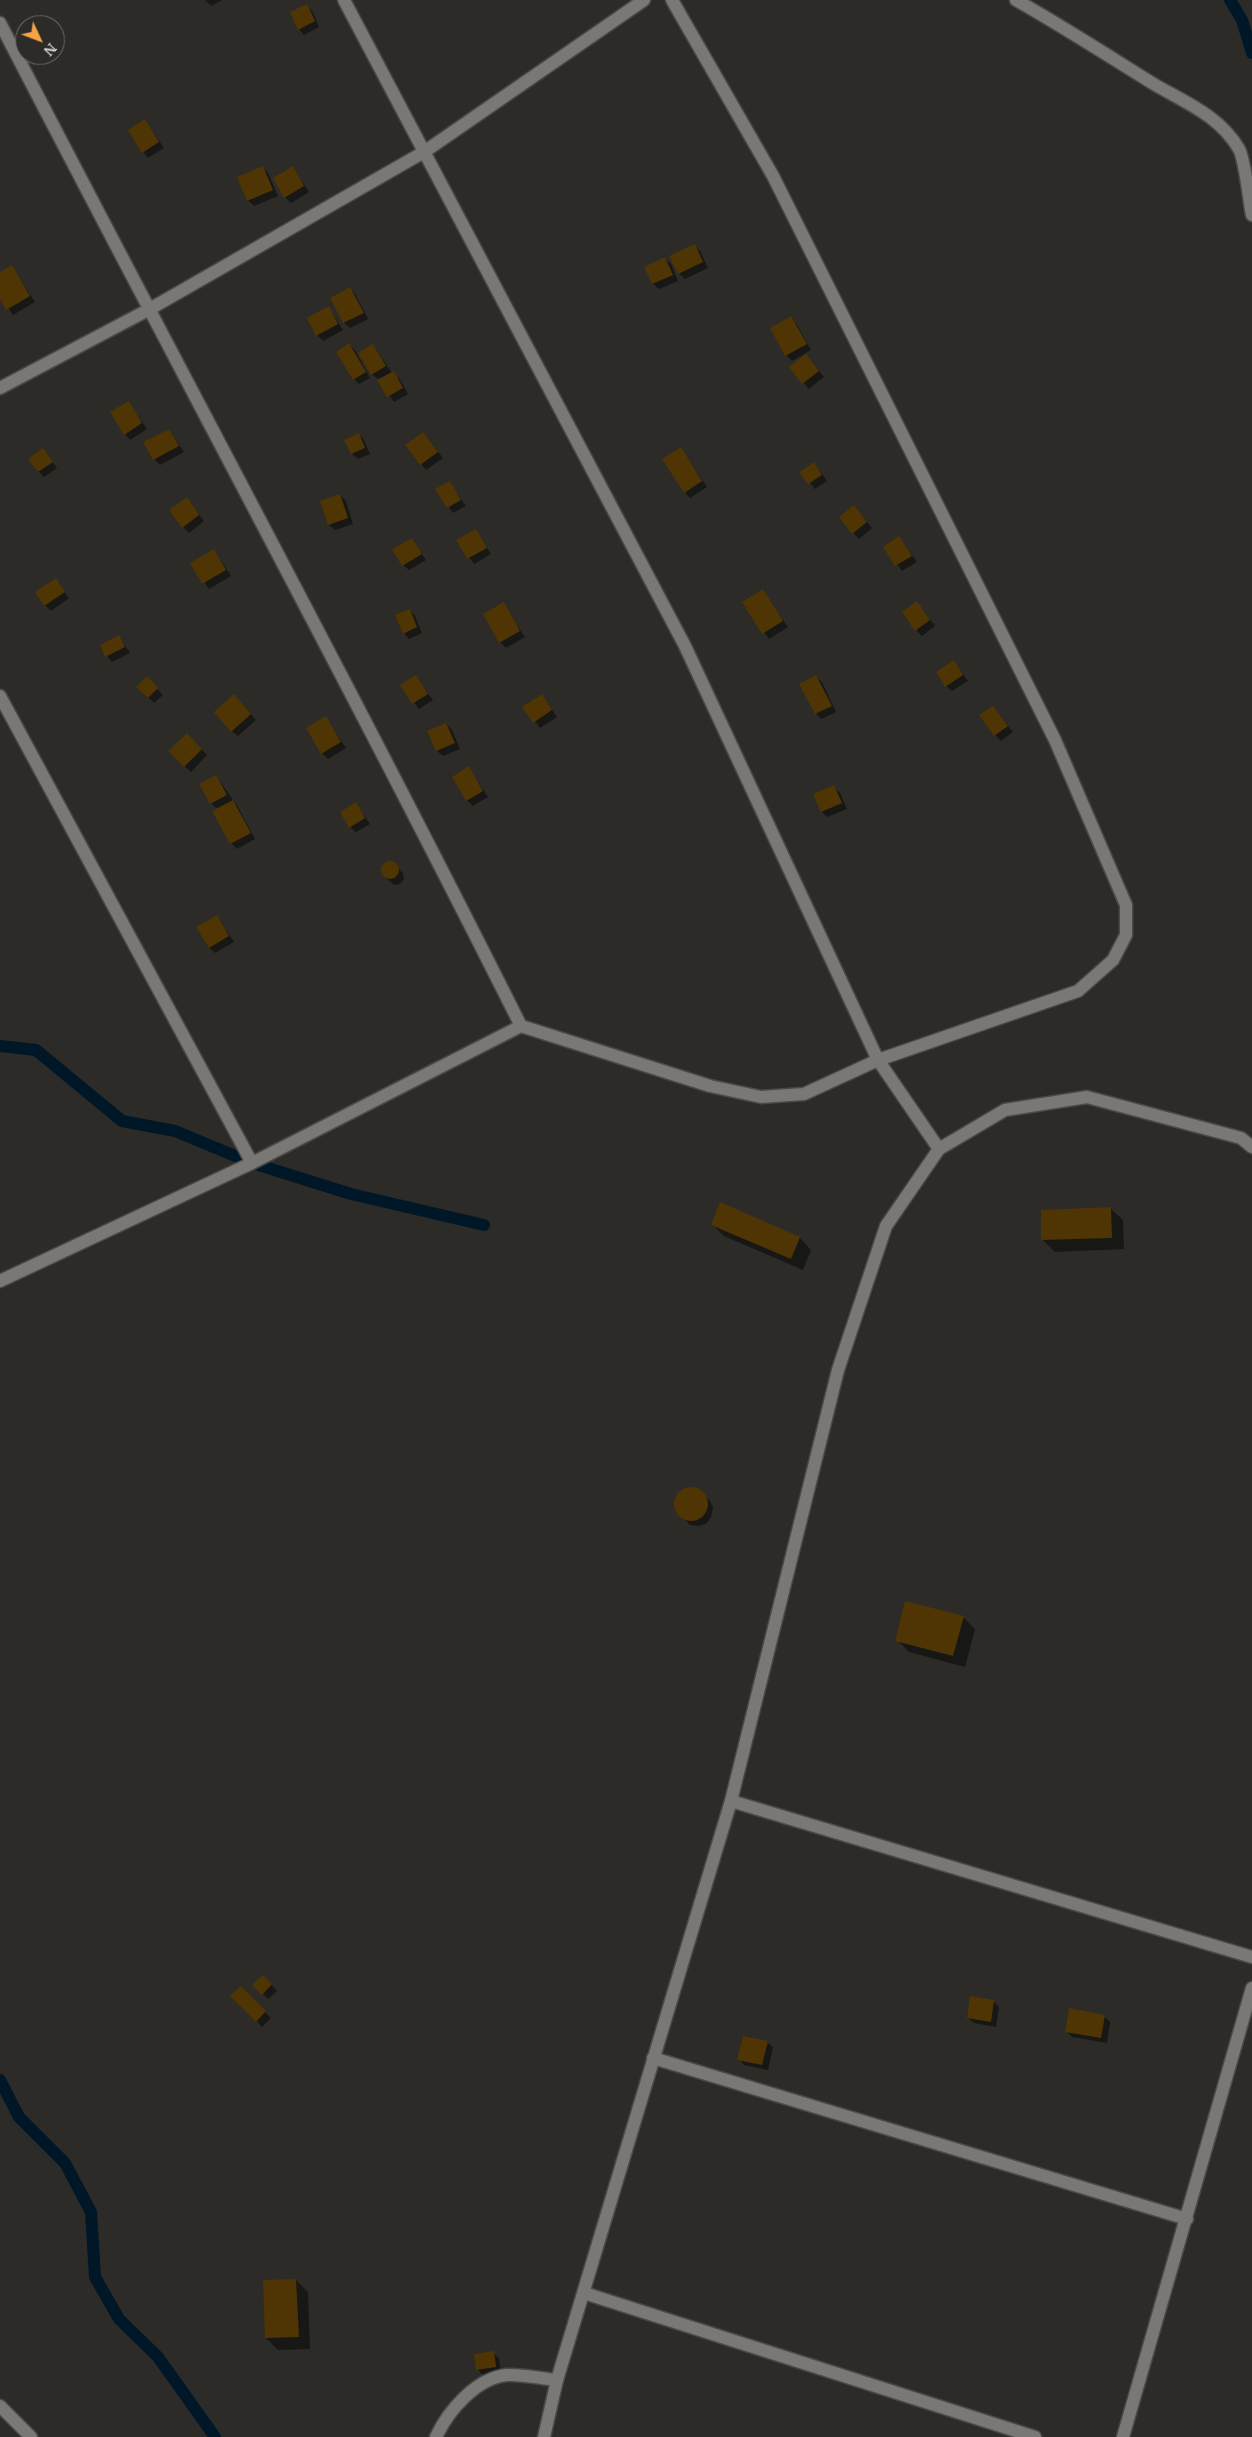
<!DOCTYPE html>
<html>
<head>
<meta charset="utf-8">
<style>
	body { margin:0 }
	#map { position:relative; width:1252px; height:2437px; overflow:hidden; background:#2c2b28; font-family:Merriweather,serif }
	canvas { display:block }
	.north { position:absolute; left:15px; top:15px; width:50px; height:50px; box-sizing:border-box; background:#2c2b28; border:1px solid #6e6d6b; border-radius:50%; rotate:133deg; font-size:14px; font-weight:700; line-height:20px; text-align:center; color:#d2d1cf }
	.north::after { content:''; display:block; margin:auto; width:18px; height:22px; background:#f5a346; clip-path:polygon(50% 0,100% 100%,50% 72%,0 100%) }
</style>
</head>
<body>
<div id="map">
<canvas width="1252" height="2437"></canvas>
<div class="north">N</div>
</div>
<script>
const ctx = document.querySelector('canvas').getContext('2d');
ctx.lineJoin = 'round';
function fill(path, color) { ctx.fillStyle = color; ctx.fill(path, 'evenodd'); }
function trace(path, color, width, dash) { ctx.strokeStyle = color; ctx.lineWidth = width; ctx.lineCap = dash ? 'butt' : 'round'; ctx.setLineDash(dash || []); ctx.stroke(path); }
fill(new Path2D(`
	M205 0H222L211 6Z
	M307 6 313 12 319 27 304 35 299 29Z
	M145 120 164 148 148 158 143 152Z
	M262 167 268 173 278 196 254 206 248 200Z
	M293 168 309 192 291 203 285 197Z
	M694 245 700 251 708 268 685 279 679 273Z
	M665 259 671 264 678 281 659 289 653 284 646 267Z
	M12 267 35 302 13 315 0 296V274Z
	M350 288 355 294 368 319 350 328 344 323 331 298Z
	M329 308 343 330 323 341 317 335Z
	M791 318 796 323 811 350 792 361 786 355Z
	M349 345 355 350 370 378 359 384 354 379Z
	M373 345 392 373 399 378 408 394 394 402 378 379 372 374Z
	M811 361 824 377 809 389 791 367Z
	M128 402 147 429 130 440 125 434Z
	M169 430 184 452 160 465 154 459Z
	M423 433 443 458 426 470 407 446Z
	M359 434 364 440 370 454 358 459 352 454 346 440Z
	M681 449 707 487 690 498 685 492Z
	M43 450 57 468 44 477 38 471Z
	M814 463 827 481 815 489 801 472Z
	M449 482 466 506 453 513 437 489Z
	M340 495 346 501 353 524 335 530 329 525Z
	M186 499 204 521 189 533 183 527Z
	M859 512 872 528 859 539 853 533Z
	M476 531 491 554 474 564 458 541Z
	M899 538 917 562 902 571 885 547Z
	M412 540 426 560 409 570 403 565Z
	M214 550 231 576 209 589 191 563Z
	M56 580 69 598 51 611 45 605Z
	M762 591 788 627 769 639 744 603Z
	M917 603 935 626 922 636 916 630Z
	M503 604 525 637 506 648 500 642Z
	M410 610 415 616 422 633 409 639 404 633Z
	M119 637 130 653 112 662 107 656Z
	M954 662 968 681 952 691 946 686Z
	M416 677 433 700 419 709 401 685Z
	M816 677 822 682 836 712 821 719 816 713Z
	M147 678 163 695 154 703 138 687Z
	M542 695 557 717 540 728 524 707Z
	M240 702 256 720 238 736 232 731Z
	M998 713 1013 732 1001 741 995 735Z
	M326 718 346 748 328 759 322 753Z
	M446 724 452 730 460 749 443 756 437 751 429 732Z
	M187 734 207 755 191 772 169 751Z
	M469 768 488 797 473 806 467 800Z
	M216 776 238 807 255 839 237 849 231 843 218 810 211 803Z
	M834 787 840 793 847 809 827 817 822 812Z
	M356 804 370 824 356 832 350 827Z
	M392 863 403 873 404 879 400 884 394 885 383 875V869L386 864Z
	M217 916 234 942 215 953 210 948Z
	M721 1204 800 1238 811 1250 803 1270 724 1236 712 1224Z
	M1111 1209 1123 1220 1124 1249 1055 1252 1043 1240Z
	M689 1488 697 1489 710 1501 713 1508 711 1517 707 1523 699 1526 690 1525 678 1513 674 1505 676 1497 681 1491Z
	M963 1617 975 1629 965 1667 909 1652 897 1640Z
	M263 1976 277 1991 268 1999 254 1985Z
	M241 1988 271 2018 262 2027 232 1996Z
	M993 2001 999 2007 996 2027 974 2023 968 2018Z
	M1104 2016 1110 2022 1107 2043 1072 2037 1066 2031Z
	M767 2042 773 2047 768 2070 744 2065 739 2059Z
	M296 2280 308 2292 310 2349 278 2350 266 2338Z
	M493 2353 499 2358 501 2373 483 2375 478 2370Z`), '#0007');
trace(new Path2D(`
	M1230 0 1242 20 1252 53
	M0 1046 36 1050 122 1121 175 1131 252 1163 351 1194 484 1225
	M0 2080 19 2117 65 2163 91 2212 95 2277 119 2319 158 2357 215 2437`), '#001728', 12);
fill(new Path2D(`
	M307 4 315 21 298 30 290 12Z
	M145 119 159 142 142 153 128 130Z
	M263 166 273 190 247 201 237 177Z
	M293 166 304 186 284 198 273 178Z
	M695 244 703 262 678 274 669 256Z
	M665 257 673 275 652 284 644 267Z
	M12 265 30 296 6 310 0 299V272Z
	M350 287 364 313 343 323 330 298Z
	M329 306 338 324 316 336 307 318Z
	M791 316 807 344 785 356 770 328Z
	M349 343 366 372 353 380 336 352Z
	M373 344 386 366 371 375 358 353Z
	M806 354 819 371 802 384 789 367Z
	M394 371 403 388 387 397 377 380Z
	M129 401 142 423 124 435 110 412Z
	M169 429 179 446 153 460 143 442Z
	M423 432 438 452 420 465 405 445Z
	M359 433 365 448 351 454 344 440Z
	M681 447 702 481 684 493 662 459Z
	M43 448 53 462 38 472 28 459Z
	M814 462 822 475 808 484 799 472Z
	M450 481 461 500 447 508 435 489Z
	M340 494 348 518 328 525 320 501Z
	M187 497 199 515 182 528 169 510Z
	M854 505 867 522 852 534 839 517Z
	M476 529 487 548 467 559 456 540Z
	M899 536 912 556 895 566 883 547Z
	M412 538 422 554 402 566 392 549Z
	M214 549 226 570 202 584 190 563Z
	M56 578 65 592 44 606 35 592Z
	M763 589 783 621 762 634 742 602Z
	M917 601 930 620 915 631 902 612Z
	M504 602 520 631 499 643 483 614Z
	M410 609 417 627 403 634 395 615Z
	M119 635 125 647 105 657 100 645Z
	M954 660 963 675 945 687 936 672Z
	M416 675 428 694 412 704 400 685Z
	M816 675 832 706 815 714 799 684Z
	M147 676 158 688 148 698 136 687Z
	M234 694 251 714 231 732 214 712Z
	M542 694 552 710 533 723 522 707Z
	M993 706 1008 726 994 736 979 715Z
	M326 716 341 742 321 754 306 728Z
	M446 723 455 743 436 751 427 731Z
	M187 733 202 749 184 767 168 751Z
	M469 766 483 791 466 801 452 777Z
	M216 775 227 795 210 804 199 784Z
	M834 785 842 803 821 812 813 794Z
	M233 800 251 833 230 844 212 811Z
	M356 802 365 818 349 828 340 812Z
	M381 870a9 9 0 1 1 18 0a9 9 0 1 1-18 0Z
	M217 915 229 936 209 948 196 927Z
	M720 1202 800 1237 791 1259 711 1225Z
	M1111 1207 1112 1238 1041 1240V1210Z
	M674 1504a17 17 0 1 1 34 0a17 17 0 1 1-34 0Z
	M905 1601 964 1616 953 1656 895 1641Z
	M263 1975 272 1984 262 1995 252 1985Z
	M241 1986 266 2011 256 2022 230 1996Z
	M970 1996 994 2000 991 2022 967 2018Z
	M1069 2008 1105 2015 1101 2038 1065 2032Z
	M743 2036 768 2041 762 2065 737 2060Z
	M296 2279 299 2337 265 2338 263 2280Z
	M494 2351 496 2367 476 2370 474 2354Z`), '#4f3503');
const minor = new Path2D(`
	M344 0 685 646 878 1060 939 1149
	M1016 0C1062 26 1107 55 1152 83 1184 102 1219 115 1239 149 1245 160 1249 200 1252 215
	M0 23C173 358 352 689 521 1026L710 1086 761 1097 804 1094 878 1060 1078 991 1113 960 1126 935V905L1055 740 773 176 672 0
	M0 388 148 310 424 152 644 0
	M0 696 252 1163
	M0 1281 252 1163 521 1026
	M731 1801 1252 1957
	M653 2058 1187 2219
	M584 2293 1035 2437
	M0 2406 31 2437
	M436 2437C448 2411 476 2378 507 2375 523 2374 542 2379 557 2380
	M1123 2437 1252 1988`);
const secondary = new Path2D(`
	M544 2437 557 2380 731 1801 838 1370 886 1226 939 1149 1005 1110 1087 1097 1241 1138 1252 1147`);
trace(minor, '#4a4946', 15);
trace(secondary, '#4a4946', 15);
trace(minor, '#797874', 12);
trace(secondary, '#797874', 12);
</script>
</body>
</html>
